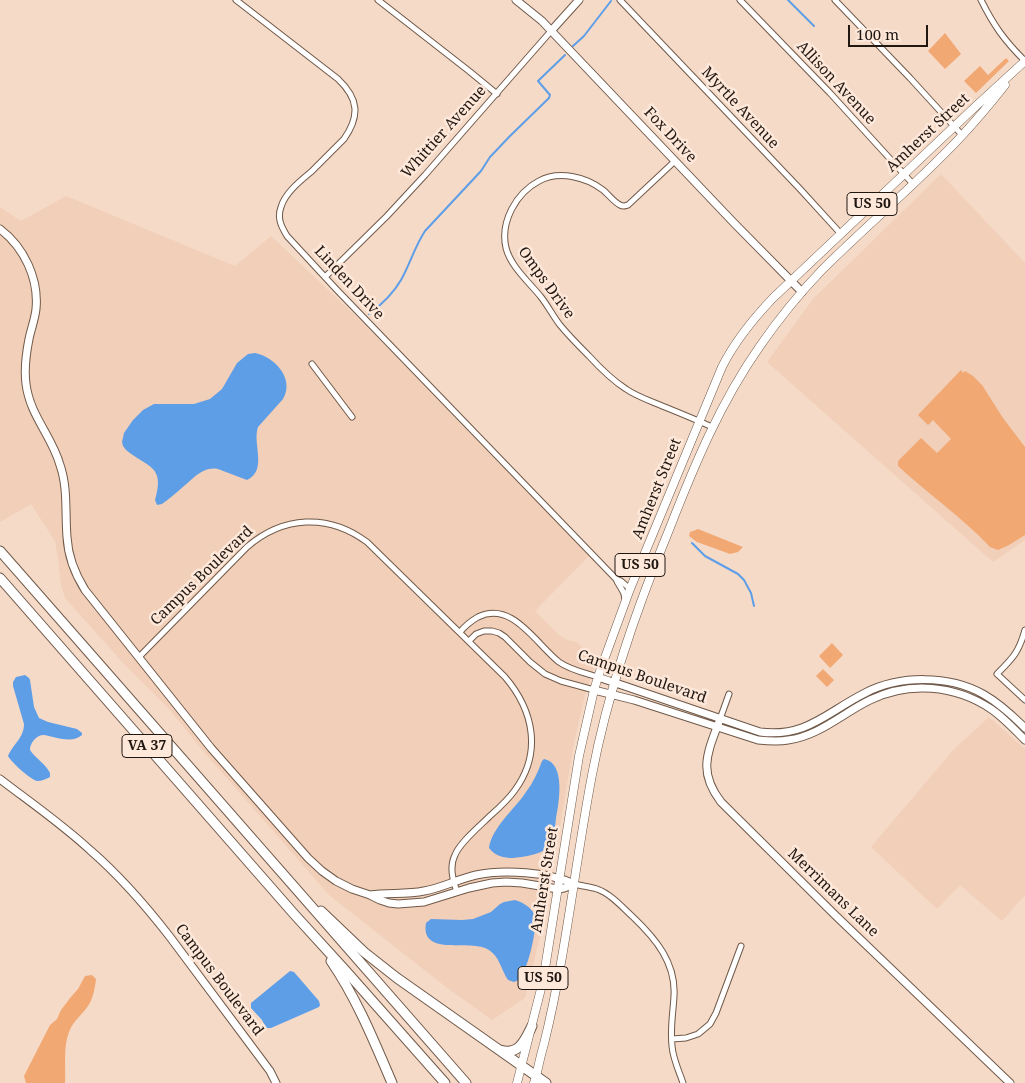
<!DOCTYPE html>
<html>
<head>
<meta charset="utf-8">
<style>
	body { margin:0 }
	#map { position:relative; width:1025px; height:1083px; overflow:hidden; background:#f5dac8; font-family:"Noto Serif",serif }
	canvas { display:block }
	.scale { position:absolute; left:848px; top:25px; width:80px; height:22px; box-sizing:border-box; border:2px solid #211711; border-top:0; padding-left:6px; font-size:15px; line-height:18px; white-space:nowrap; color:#211711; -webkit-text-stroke:4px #fee8da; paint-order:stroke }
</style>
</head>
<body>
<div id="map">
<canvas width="1025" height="1083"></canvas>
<div class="scale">100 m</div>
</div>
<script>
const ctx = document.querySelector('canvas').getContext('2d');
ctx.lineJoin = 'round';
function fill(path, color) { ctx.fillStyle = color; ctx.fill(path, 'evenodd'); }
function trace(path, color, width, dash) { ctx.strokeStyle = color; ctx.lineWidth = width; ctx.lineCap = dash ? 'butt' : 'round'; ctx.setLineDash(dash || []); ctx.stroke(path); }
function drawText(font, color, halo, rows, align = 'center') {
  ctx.font = font + ' "Noto Serif",serif'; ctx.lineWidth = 5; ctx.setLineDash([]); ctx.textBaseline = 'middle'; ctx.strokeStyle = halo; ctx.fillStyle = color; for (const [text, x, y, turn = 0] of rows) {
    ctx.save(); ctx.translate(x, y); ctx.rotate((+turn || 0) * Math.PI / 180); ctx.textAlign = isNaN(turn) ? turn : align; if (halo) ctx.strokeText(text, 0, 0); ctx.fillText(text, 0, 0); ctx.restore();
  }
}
fill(new Path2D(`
	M941 174 1025 263V540L993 562 767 362 813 299Z
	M66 196 235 266 271 236 360 320 589 556 535 611 558 634 565 639 576 642 597 659 585 695 574 743 545 916 525 998 492 1020 446 987 329 895 203 751 170 710 124 664 65 598 61 585 58 559 55 541 31 504 0 522V207L21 221Z
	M989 717 1025 749V895L1002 921 960 885 937 909 871 847 954 749Z`), '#f1cfb8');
fill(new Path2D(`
	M945 33 961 54 945 69 928 51Z
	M1006 58 1009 61 976 93 964 81 980 66 988 75Z
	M961 370 963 373 965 371 973 376 982 385 1003 418 1025 447V535L1009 545 998 550 990 547C962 517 928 494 898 466V461L921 438 937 453 951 439 933 420 928 425 918 415Z
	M698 529 743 547 738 552 730 554 697 542 689 536 690 532 693 531Z
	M832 643 843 655 830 668 819 656Z
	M823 669 834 680 827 687 816 676Z
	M92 975 96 979C95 988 93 999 88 1006 82 1015 73 1021 69 1032 63 1048 66 1066 65 1083H26L24 1076 50 1025 57 1019 61 1010 70 998 78 989 85 976Z`), '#f2a873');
fill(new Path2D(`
	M255 353C275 357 295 379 283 399L258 427C252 444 268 470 247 480L218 469C203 466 194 478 184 486 177 492 169 499 162 504L157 505 155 500C165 466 149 468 126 450L123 446 122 442 124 433 133 420 143 410 154 404H194L210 399 222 389 237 363 248 354Z
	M25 675 29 678 30 680 34 707 39 718 48 722 77 729 82 733V735C72 744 56 737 44 735 36 735 30 743 30 750 36 759 45 763 50 773V777C46 779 42 781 37 781 30 779 12 763 8 756 13 744 24 738 24 724L13 686V682L16 677Z
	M544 759C566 763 559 803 556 818 555 828 554 841 547 848 539 855 523 857 513 858 504 858 495 856 489 848 492 827 515 809 526 792 533 783 538 772 542 761Z
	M515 900C522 902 531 907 534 914 539 924 528 969 520 978 518 980 517 981 514 982L508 980C501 970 500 957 489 950 472 938 420 958 426 923L431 919 462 920 473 919 491 912 500 904 504 902Z
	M290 971 294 972 319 1001 320 1005 319 1007 271 1028H266L262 1020 251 1008V1003Z`), '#5e9ee7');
trace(new Path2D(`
	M788 0 814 26
	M573 46 584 36 611 1
	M369 314C381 305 393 294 401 280 410 264 415 246 425 231L481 171 490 157 510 136 549 98 550 95 538 81 565 55
	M692 543 705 556 738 574 744 580 751 593 754 606`), '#5e9ee7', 2);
const street = new Path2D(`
	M236 0 338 79C359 99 360 116 344 139 333 150 322 161 311 172 300 181 285 193 281 207 277 218 281 226 287 236L336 289 616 579C619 588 624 588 625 599
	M378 0 469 71 497 94
	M620 0 800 189 841 234
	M740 0 830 93 913 184
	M835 0 910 78 962 135
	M981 0C994 26 1004 40 1025 61
	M675 161 628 205C624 206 624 207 620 205 614 202 609 195 603 190 586 177 559 170 539 181 516 193 500 222 506 248 511 267 529 282 541 297 548 306 553 316 560 325 569 336 579 346 589 356 600 368 612 380 626 389 636 396 648 400 660 405 677 412 695 419 712 427
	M325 277 387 216 425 175 551 31
	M312 364 352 417
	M616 579 621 581 630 589
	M1025 630C1019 652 1013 658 997 674L1025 700
	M460 632C465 626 471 621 478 617 512 600 536 644 559 662 570 670 585 673 598 677
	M469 641 476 634 484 631H492L499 633 505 637 530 662 545 674 561 681 594 690
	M139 657 247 547C283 516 328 513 367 542L505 677C534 711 542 753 515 790 508 800 500 807 491 815 481 825 460 842 455 855 449 867 453 880 457 892
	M720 719 729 694
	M574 884C582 886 590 887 597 889 611 894 622 907 633 917 656 939 676 963 674 996 673 1014 670 1028 672 1046 673 1059 679 1071 683 1083
	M672 1039 686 1038 698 1034 710 1024 716 1013 741 946`);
const secondary = new Path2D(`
	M516 0 542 21 559 39 734 223 802 292
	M551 31 579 0
	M0 229C24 247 39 279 36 309 35 319 31 329 29 339 26 354 24 369 26 384 30 416 52 436 60 465 68 488 65 512 67 537 68 556 75 574 85 590L211 748 308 858 322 871 336 881 352 889 370 895 380 900 389 903 398 904 424 902 469 888 492 883 506 882 522 883 558 889 564 888 574 884
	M598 677 760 732C806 738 827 712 865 693 900 675 949 675 983 694 999 703 1012 715 1025 728
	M594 690 634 700 758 740C768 741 778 742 788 740 819 736 843 713 870 700 909 681 955 685 991 709 1003 717 1014 729 1025 740
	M720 719C708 752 697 771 721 802L835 915 1010 1083
	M0 779C30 802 62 824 90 850 120 876 146 906 170 937L270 1071 276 1083
	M370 895C388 892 406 895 424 891 442 888 458 879 476 875 503 869 549 872 574 884`);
const primary = new Path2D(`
	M517 1083 543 981 579 756 594 690 600 671 630 589 722 367C735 341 753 319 773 298L976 106 1025 61
	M534 1083C538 1070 540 1057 544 1044 566 955 575 864 592 775 608 690 636 610 669 530 694 466 720 403 760 346 778 320 798 295 821 271 865 227 914 186 957 141 974 123 990 104 1005 85`);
const highway = new Path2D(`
	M0 551C156 728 310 907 466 1083
	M0 578 294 914 345 970 445 1083
	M321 911 364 952 397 978 546 1083
	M331 961C357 999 374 1041 392 1083
	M500 1050C519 1056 525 1040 532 1026`);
trace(street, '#705949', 7);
trace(secondary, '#705949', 9);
trace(primary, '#705949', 9);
trace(highway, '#705949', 11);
trace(street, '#fff', 5);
trace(secondary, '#fff', 7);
trace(primary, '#fff', 8);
trace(highway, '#fff', 9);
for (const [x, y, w] of [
	[872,204,50],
	[640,565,50],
	[147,746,50],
	[543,978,50]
]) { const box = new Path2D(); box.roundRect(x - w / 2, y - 11.5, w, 23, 4); ctx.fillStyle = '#fee8da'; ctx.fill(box); trace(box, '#211711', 1); }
drawText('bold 14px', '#211711', null, [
	["US 50",872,204],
	["US 50",640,565],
	["VA 37",147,746],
	["US 50",543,978]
]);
drawText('15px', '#211711', '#fee8da', [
	["Allison Avenue",836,83,47],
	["Myrtle Avenue",740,108,47],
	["Whittier Avenue",444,132,-48],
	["Amherst Street",928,133,-43],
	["Fox Drive",670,135,47],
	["Linden Drive",349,283,47],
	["Omps Drive",546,283,54],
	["Amherst Street",657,489,-68],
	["Campus Boulevard",202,576,-44],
	["Campus Boulevard",642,677,19],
	["Amherst Street",545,880,-81],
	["Merrimans Lane",833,893,44],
	["Campus Boulevard",219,980,53]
]);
</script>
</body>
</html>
